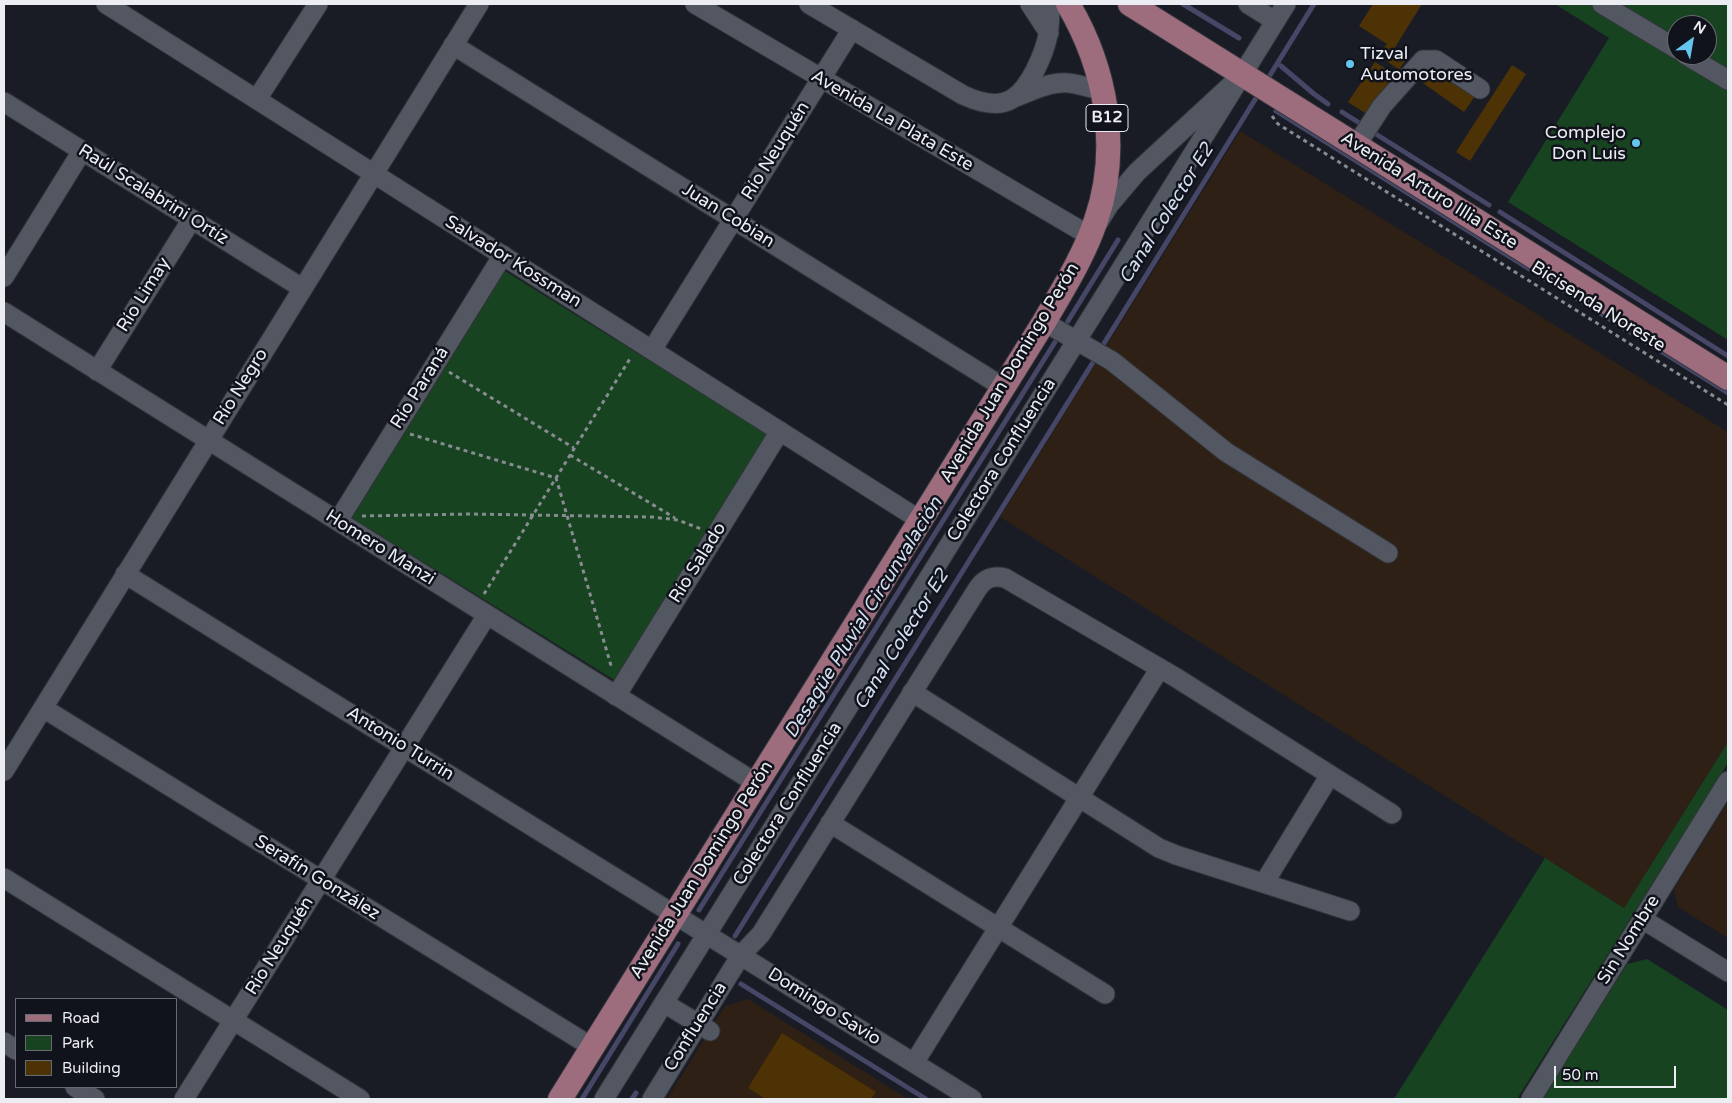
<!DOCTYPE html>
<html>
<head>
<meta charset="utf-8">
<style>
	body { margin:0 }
	#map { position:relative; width:1732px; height:1103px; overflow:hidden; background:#191c25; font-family:"Varela Round",sans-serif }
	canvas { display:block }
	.frame { position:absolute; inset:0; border:5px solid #ebedf3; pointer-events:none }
	.legend { position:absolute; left:15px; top:998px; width:162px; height:90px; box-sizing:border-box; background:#10131b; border:1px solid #686a71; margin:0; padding:6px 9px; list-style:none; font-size:15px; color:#ebedf3 }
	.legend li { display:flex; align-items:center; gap:10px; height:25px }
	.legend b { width:25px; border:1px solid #686a71 }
	.north { position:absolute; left:1667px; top:15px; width:50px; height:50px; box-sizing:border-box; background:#10131b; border:1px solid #686a71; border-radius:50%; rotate:32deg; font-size:14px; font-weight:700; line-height:20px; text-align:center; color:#ebedf3 }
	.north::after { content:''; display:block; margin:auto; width:18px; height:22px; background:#64c5ee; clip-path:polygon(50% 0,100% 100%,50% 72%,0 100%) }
	.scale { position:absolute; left:1554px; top:1066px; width:122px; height:22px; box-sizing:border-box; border:2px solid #ebedf3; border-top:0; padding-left:6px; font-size:15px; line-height:18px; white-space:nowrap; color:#ebedf3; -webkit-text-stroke:4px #10131b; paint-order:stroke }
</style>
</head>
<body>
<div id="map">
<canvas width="1732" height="1103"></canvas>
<div class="frame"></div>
<ul class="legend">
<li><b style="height:6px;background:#9d6d7e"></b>Road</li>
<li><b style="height:14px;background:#174320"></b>Park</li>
<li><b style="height:14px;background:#4d3205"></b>Building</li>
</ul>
<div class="north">N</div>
<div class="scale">50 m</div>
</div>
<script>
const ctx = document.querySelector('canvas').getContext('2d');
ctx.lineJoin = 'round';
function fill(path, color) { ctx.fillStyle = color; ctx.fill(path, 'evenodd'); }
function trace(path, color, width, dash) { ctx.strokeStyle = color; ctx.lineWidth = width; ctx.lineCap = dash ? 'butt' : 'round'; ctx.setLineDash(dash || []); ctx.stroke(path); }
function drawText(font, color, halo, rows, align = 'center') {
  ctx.font = font + ' "Varela Round",sans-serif'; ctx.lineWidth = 5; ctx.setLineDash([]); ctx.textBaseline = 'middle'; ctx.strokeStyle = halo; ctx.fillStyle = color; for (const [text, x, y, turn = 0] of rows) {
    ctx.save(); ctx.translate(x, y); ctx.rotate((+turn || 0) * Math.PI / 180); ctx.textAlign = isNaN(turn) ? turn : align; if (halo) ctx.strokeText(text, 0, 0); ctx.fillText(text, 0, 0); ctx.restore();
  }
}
fill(new Path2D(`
	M1240 131 1728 432V742L1624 908 1000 517Z
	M1728 802V938L1678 907 1674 889Z
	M748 999 908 1099H667L725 1006Z`), '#2e2014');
fill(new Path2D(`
	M1555 4H1728V340L1508 202 1609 38ZM1677 25H1707V55H1677Z
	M505 271 769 435 616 681 352 518Z
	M1728 742V763L1517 1099H1394L1545 858 1624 908Z
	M1647 959 1728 1010V1099H1543L1627 964Z`), '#174320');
trace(new Path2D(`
	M1183 4 1239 38
	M1281 66 1314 94 1328 104
	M1267 80 1314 4
	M1276 111 1728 393
	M1342 112 1361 124
	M1371 131 1489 205
	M1500 212 1728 356
	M1068 321 1118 240
	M1103 345 1256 98
	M699 910 1055 342
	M735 936 1095 359
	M741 984 926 1099
	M582 1099 678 944
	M632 1099 636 1093`), '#464767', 5);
fill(new Path2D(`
	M1373 4H1422L1394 49 1407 58 1399 70 1384 59 1388 53 1382 50 1387 44 1359 26Z
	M1375 62 1396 75 1368 115 1348 102Z
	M1512 65 1526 74 1470 161 1456 152Z
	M1431 66 1475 96 1464 112 1420 81Z
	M782 1033 876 1092 871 1099H766L748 1088Z`), '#4d3205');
const minor = new Path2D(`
	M106 4 920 520
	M695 4 1090 236 1109 205 1137 172 1242 75 1286 4
	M809 4 963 95C978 102 997 108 1012 99 1030 88 1044 54 1048 35 1050 25 1050 14 1050 4
	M1030 4 1049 33
	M1248 4 1275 21
	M1602 4 1677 49
	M453 45 1003 387
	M1686 55 1728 80
	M1016 97C1034 90 1055 79 1075 84 1085 86 1092 89 1102 90
	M257 99 318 4
	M4 102 302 288
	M1356 146 1382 106 1423 60H1436L1480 89
	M4 277 82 151
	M4 312 756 783
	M1044 322 1112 361 1226 452 1388 553
	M652 350 852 29
	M97 371 192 219
	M338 521 503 255
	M125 574 972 1099
	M912 692 1159 848 1176 855 1350 911
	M616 696 780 431
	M43 708 592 1047
	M4 771 479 4
	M830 823 1105 994
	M4 878 360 1099
	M1264 883 1330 775
	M1642 919 1728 972
	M664 1003 710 1031
	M4 1042 16 1050
	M914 1063 1160 668
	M75 1087 95 1099
	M184 1099 487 615
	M604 1099 1242 75
	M652 1099 741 955 761 934 978 588C985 578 993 575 1005 578L1175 677 1392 814
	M1531 1099 1728 781`);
const major = new Path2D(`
	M1130 4 1728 378
	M560 1099 1044 322C1063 289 1084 256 1096 220 1121 148 1106 68 1068 4`);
trace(minor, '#33353c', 21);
trace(major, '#33353c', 26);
trace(new Path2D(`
	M1272 116 1278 124 1728 405
	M449 372 574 448
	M410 434 556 478 612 669
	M570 455 675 518
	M362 516 469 514 652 517 678 520 701 529
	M484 594 631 357`), '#888b92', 3, [4, 4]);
trace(minor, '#535761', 19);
trace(major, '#9d6d7e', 24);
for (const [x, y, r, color] of [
	[1350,64,5,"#64c5ee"],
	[1636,143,5,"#64c5ee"]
]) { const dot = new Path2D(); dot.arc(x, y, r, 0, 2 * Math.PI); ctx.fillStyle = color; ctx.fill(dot); trace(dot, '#10131b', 2); }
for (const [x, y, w] of [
	[1107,118,42]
]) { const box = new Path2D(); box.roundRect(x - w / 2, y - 13.5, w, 27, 4); ctx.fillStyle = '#10131b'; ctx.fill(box); trace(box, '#ebedf3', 1); }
drawText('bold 16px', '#ebedf3', null, [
	["B12",1107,118]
]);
drawText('18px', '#ebedf3', '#10131b', [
	["Tizval",1360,54],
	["Automotores",1360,75],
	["Complejo",1626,133,"right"],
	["Don Luis",1626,154,"right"]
], 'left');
drawText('18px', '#ebedf3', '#10131b', [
	["Avenida La Plata Este",892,121,30],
	["Río Neuquén",776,151,-58],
	["Avenida Arturo Illia Este",1429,191,32],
	["Raúl Scalabrini Ortíz",153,195,32],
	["Juan Cobian",728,216,32],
	["Salvador Kossman",513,262,32],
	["Río Limay",144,295,-58],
	["Bicisenda Noreste",1598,307,32],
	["Avenida Juan Domingo Perón",1010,373,-59],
	["Río Negro",241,387,-58],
	["Río Paraná",420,388,-58],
	["Colectora Confluencia",1002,460,-58],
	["Homero Manzi",380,548,32],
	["Río Salado",698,563,-58],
	["Antonio Turrin",400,744,32],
	["Colectora Confluencia",788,804,-58],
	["Avenida Juan Domingo Perón",702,870,-58],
	["Serafín González",317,878,32],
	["Sin Nombre",1629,940,-58],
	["Rio Neuquén",280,946,-58],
	["Domingo Savio",824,1007,32],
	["Confluencia",696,1027,-58]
]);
drawText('italic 19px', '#d3def1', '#10131b', [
	["Canal Colector E2",1167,214,-58],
	["Desagüe Pluvial Circunvalación",864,618,-58],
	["Canal Colector E2",902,640,-58]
]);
</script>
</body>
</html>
